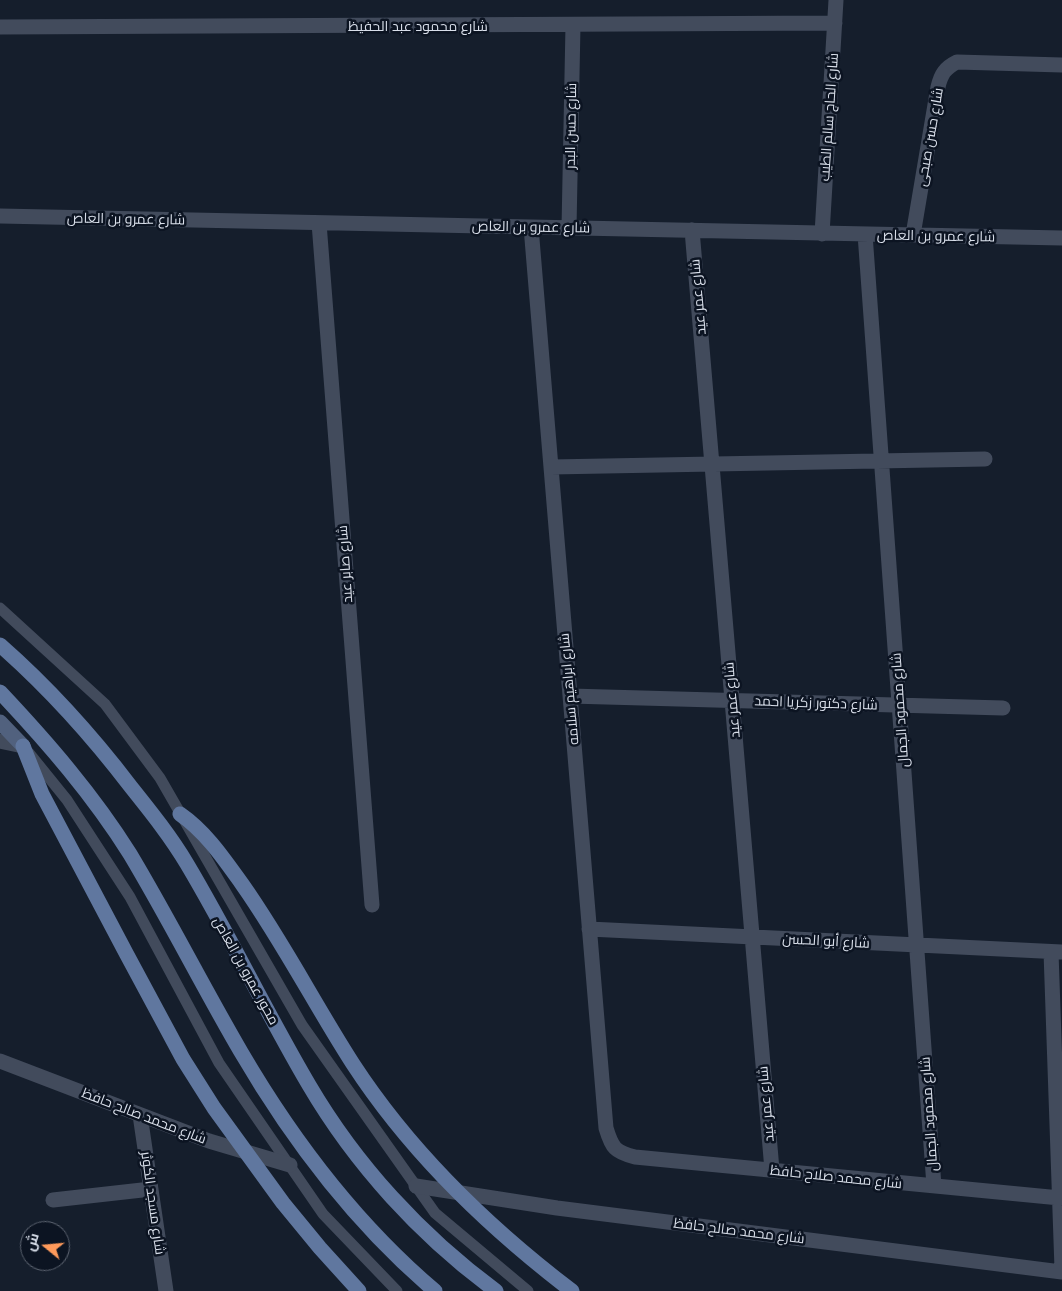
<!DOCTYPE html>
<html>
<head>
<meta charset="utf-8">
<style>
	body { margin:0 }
	#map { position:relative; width:1062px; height:1291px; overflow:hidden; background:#151e2c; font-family:Lato,Cairo,sans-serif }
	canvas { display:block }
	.north { position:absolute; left:20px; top:1221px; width:50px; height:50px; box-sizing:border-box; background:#0c1422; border:1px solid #5e6572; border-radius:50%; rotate:287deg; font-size:14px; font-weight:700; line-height:20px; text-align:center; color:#d9dfea }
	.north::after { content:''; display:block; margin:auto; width:18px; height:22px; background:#ff9a5b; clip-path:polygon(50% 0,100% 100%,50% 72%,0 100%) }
</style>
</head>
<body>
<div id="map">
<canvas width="1062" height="1291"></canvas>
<div class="north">ش</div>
</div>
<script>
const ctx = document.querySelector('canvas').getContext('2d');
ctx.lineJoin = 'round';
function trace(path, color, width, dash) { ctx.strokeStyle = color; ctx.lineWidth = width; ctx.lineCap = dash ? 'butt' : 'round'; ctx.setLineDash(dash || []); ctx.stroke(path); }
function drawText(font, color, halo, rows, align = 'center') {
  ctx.font = font + ' Lato,Cairo,sans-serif'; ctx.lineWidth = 5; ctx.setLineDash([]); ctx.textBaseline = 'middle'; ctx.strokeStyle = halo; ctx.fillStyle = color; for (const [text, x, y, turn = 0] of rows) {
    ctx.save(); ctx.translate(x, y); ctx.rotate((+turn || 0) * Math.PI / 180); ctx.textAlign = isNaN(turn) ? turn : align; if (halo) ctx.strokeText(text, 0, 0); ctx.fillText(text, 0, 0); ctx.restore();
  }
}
trace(new Path2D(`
	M0 608 105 704 160 778 302 1025 435 1213 528 1291
	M29 753 67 800 130 897 219 1063 323 1214 397 1291`), '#424b5c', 11);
trace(new Path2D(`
	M0 27 835 23
	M0 216 1062 238
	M319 223 372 905
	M531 227 606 1128C612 1148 615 1152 635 1157L1060 1198
	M569 228 573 25
	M692 230 772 1170
	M822 234 836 0
	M865 234 934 1186
	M913 235 938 87C941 74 945 68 957 62L1062 65
	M551 467 985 459
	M570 696 1003 708
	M0 741 23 746
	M589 929 1062 952
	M1051 952 1062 1269
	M0 1061 209 1141 290 1165
	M140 1115 166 1291
	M416 1186 557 1208 1062 1272
	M53 1200 151 1189`), '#424b5c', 15);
trace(new Path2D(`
	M0 722 23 746`), '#51617e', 15);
trace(new Path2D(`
	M0 645C49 688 92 736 131 787 151 812 171 837 187 864 230 936 266 1012 309 1085 356 1165 421 1236 496 1291
	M0 692C48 743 93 795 130 854 169 919 203 987 241 1052 293 1141 356 1224 435 1291
	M23 746 42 794 126 953 183 1059 214 1108 283 1203 320 1248 359 1291
	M180 814C206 832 224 859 242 884 283 942 315 1005 353 1064 411 1153 488 1227 572 1291`), '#60779f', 15);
drawText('14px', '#d9dfea', '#0c1422', [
	["شارع محمود عبد الحفيظ",418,26],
	["شارع الحاج سالم الطيب",829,117,-86],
	["شارع حسن البدر",571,126,-89],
	["شارع حسن صبحى",930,137,-80],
	["شارع عمرو بن العاص",126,219,1],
	["شارع عمرو بن العاص",531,227,1],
	["شارع عمرو بن العاص",936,236,1],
	["شارع عمر عيد",698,297,-95],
	["شارع صابر عيد",345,564,-94],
	["شارع ابراهيم سلامه",569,689,-95],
	["شارع عمر عيد",732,700,-95],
	["شارع دكتور زكريا احمد",816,703,2],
	["شارع محمود الجمال",900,710,-94],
	["شارع أبو الحسن",826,941,3],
	["محور عمرو بن العاص",246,971,61],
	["شارع عمر عيد",766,1104,-95],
	["شارع محمود الجمال",929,1114,-94],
	["شارع محمد صالح حافظ",144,1116,21],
	["شارع محمد صلاح حافظ",836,1177,6],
	["شارع مسجد الكوثر",153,1203,82],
	["شارع محمد صالح حافظ",739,1231,7]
]);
</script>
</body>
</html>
